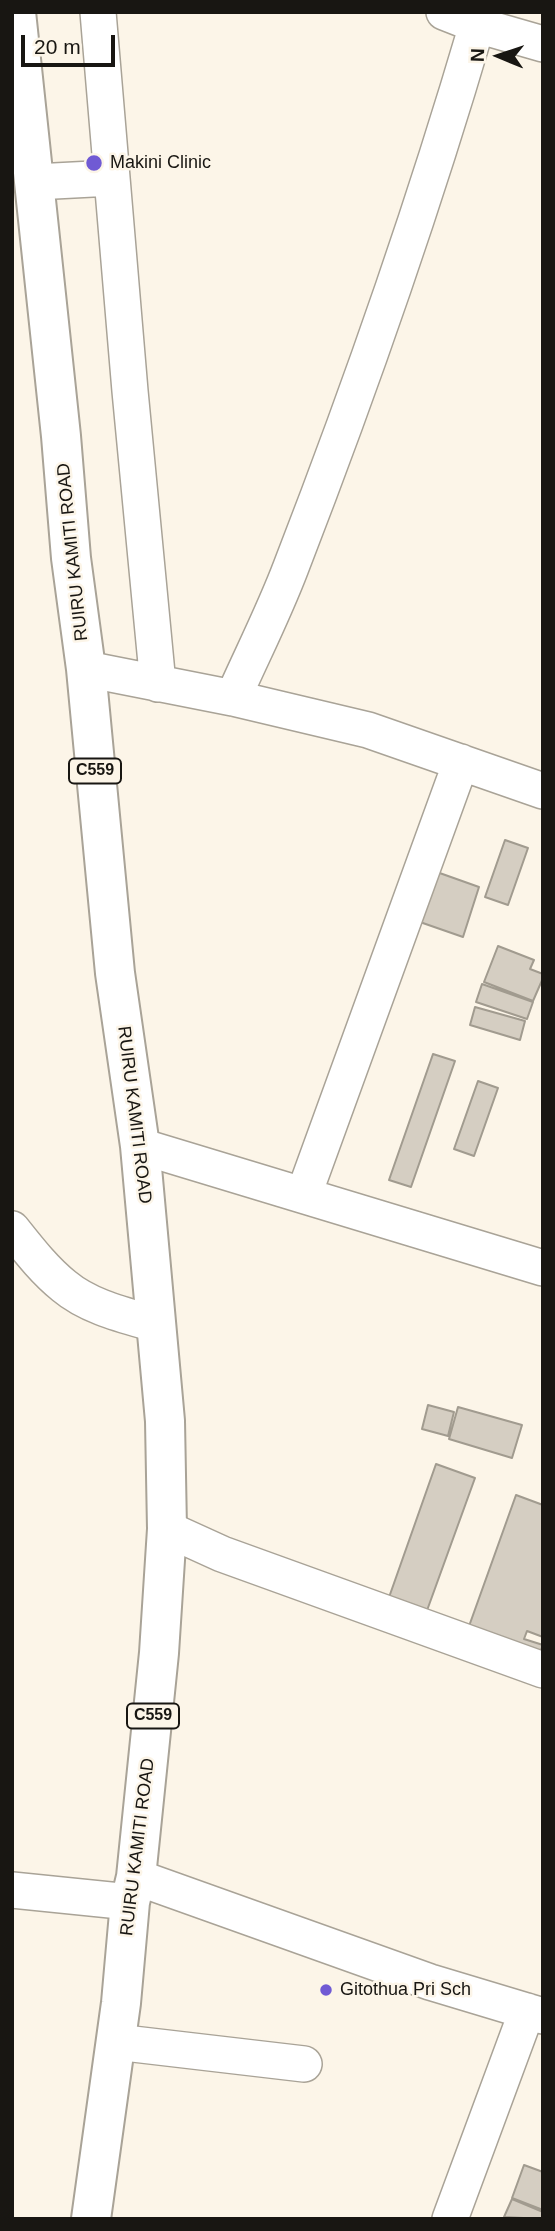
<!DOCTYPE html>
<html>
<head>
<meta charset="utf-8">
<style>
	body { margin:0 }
	#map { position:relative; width:555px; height:2231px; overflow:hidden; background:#fcf5e8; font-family:Arial,sans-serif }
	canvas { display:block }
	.frame { position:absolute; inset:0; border:14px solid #181612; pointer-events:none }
	.north { position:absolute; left:464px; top:21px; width:70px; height:70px; -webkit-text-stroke:5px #fcf5e8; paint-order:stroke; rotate:272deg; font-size:19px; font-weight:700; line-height:28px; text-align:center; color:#181612 }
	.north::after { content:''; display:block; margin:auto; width:24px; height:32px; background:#181612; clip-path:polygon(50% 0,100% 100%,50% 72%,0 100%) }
	.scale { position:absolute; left:21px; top:35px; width:94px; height:32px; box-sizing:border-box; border:4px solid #181612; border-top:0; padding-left:9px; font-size:21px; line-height:24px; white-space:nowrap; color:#181612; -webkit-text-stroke:5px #fcf5e8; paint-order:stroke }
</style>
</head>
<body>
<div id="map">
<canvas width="555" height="2231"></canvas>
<div class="frame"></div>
<div class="north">N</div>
<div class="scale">20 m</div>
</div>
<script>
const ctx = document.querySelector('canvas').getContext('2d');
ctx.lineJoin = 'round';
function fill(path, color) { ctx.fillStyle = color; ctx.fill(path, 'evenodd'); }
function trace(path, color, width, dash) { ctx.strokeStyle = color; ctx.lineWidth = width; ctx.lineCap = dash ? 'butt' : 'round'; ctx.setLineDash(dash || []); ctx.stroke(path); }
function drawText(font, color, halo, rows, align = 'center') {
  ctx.font = font + ' Arial,sans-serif'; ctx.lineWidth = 5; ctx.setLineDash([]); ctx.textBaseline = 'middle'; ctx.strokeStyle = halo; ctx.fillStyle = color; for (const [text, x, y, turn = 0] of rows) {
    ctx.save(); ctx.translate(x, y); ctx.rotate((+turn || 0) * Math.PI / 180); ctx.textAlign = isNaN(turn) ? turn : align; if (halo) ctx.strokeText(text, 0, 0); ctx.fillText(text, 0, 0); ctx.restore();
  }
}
const building = new Path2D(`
	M505 840 528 848 508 905 485 897Z
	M434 871 479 887 463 937 417 921Z
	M498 946 534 960 530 969 543 974V978L533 1001 484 982Z
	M482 984 533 1002 527 1019 476 1002Z
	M475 1007 525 1021 520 1040 470 1025Z
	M433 1054 455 1061 411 1187 389 1180Z
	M478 1081 498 1088 474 1156 454 1149Z
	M428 1405 454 1412 448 1436 422 1429Z
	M458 1407 522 1425 512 1458 449 1439Z
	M436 1464 475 1478 425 1616 387 1603Z
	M516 1495 543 1505V1637L527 1631 524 1639 543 1645 539 1655 468 1629Z
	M524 2165 543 2172V2210L512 2198Z
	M512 2199 543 2212V2219L504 2217Z`);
fill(building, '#d5cec2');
trace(building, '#a19b8f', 2);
const minor = new Path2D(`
	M98 12 130 391 158 684
	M444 12 477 25 543 44
	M35 182 112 178
	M86 669 233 698 368 730 543 791
	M233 698C252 655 274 612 291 567 360 389 423 209 477 25
	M140 1146 543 1268
	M304 1194 461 762
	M12 1229C28 1249 44 1270 64 1286 89 1307 124 1315 155 1324
	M167 1529 222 1554 543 1670
	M136 1877 430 1982 543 2016
	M12 1890 130 1902
	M116 2042 304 2064
	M450 2219 527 2011`);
const major = new Path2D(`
	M16 12 61 436 71 558 86 669 115 973 140 1146 165 1421 167 1529 159 1653 136 1877 130 1902 121 2003 91 2219`);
trace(minor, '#a9a397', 38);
trace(major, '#a9a397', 42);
trace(minor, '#fff', 35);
trace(major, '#fff', 38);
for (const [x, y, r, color] of [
	[94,163,9,"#705ad4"],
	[326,1990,7,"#705ad4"]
]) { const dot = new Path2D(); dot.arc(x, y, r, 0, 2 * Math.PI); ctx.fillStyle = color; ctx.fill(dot); trace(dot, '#fcf5e8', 2.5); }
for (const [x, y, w] of [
	[95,771,52],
	[153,1716,52]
]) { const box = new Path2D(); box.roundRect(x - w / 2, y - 12.5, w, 25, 5); ctx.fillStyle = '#fcf5e8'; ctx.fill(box); trace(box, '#181612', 2); }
drawText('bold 16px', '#181612', null, [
	["C559",95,771],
	["C559",153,1716]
]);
drawText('18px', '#181612', '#fcf5e8', [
	["Makini Clinic",110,163],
	["Gitothua Pri Sch",340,1990]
], 'left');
drawText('18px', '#181612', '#fcf5e8', [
	["RUIRU KAMITI ROAD",73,552,-96],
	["RUIRU KAMITI ROAD",134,1115,83],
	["RUIRU KAMITI ROAD",138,1847,-83]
]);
</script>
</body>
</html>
